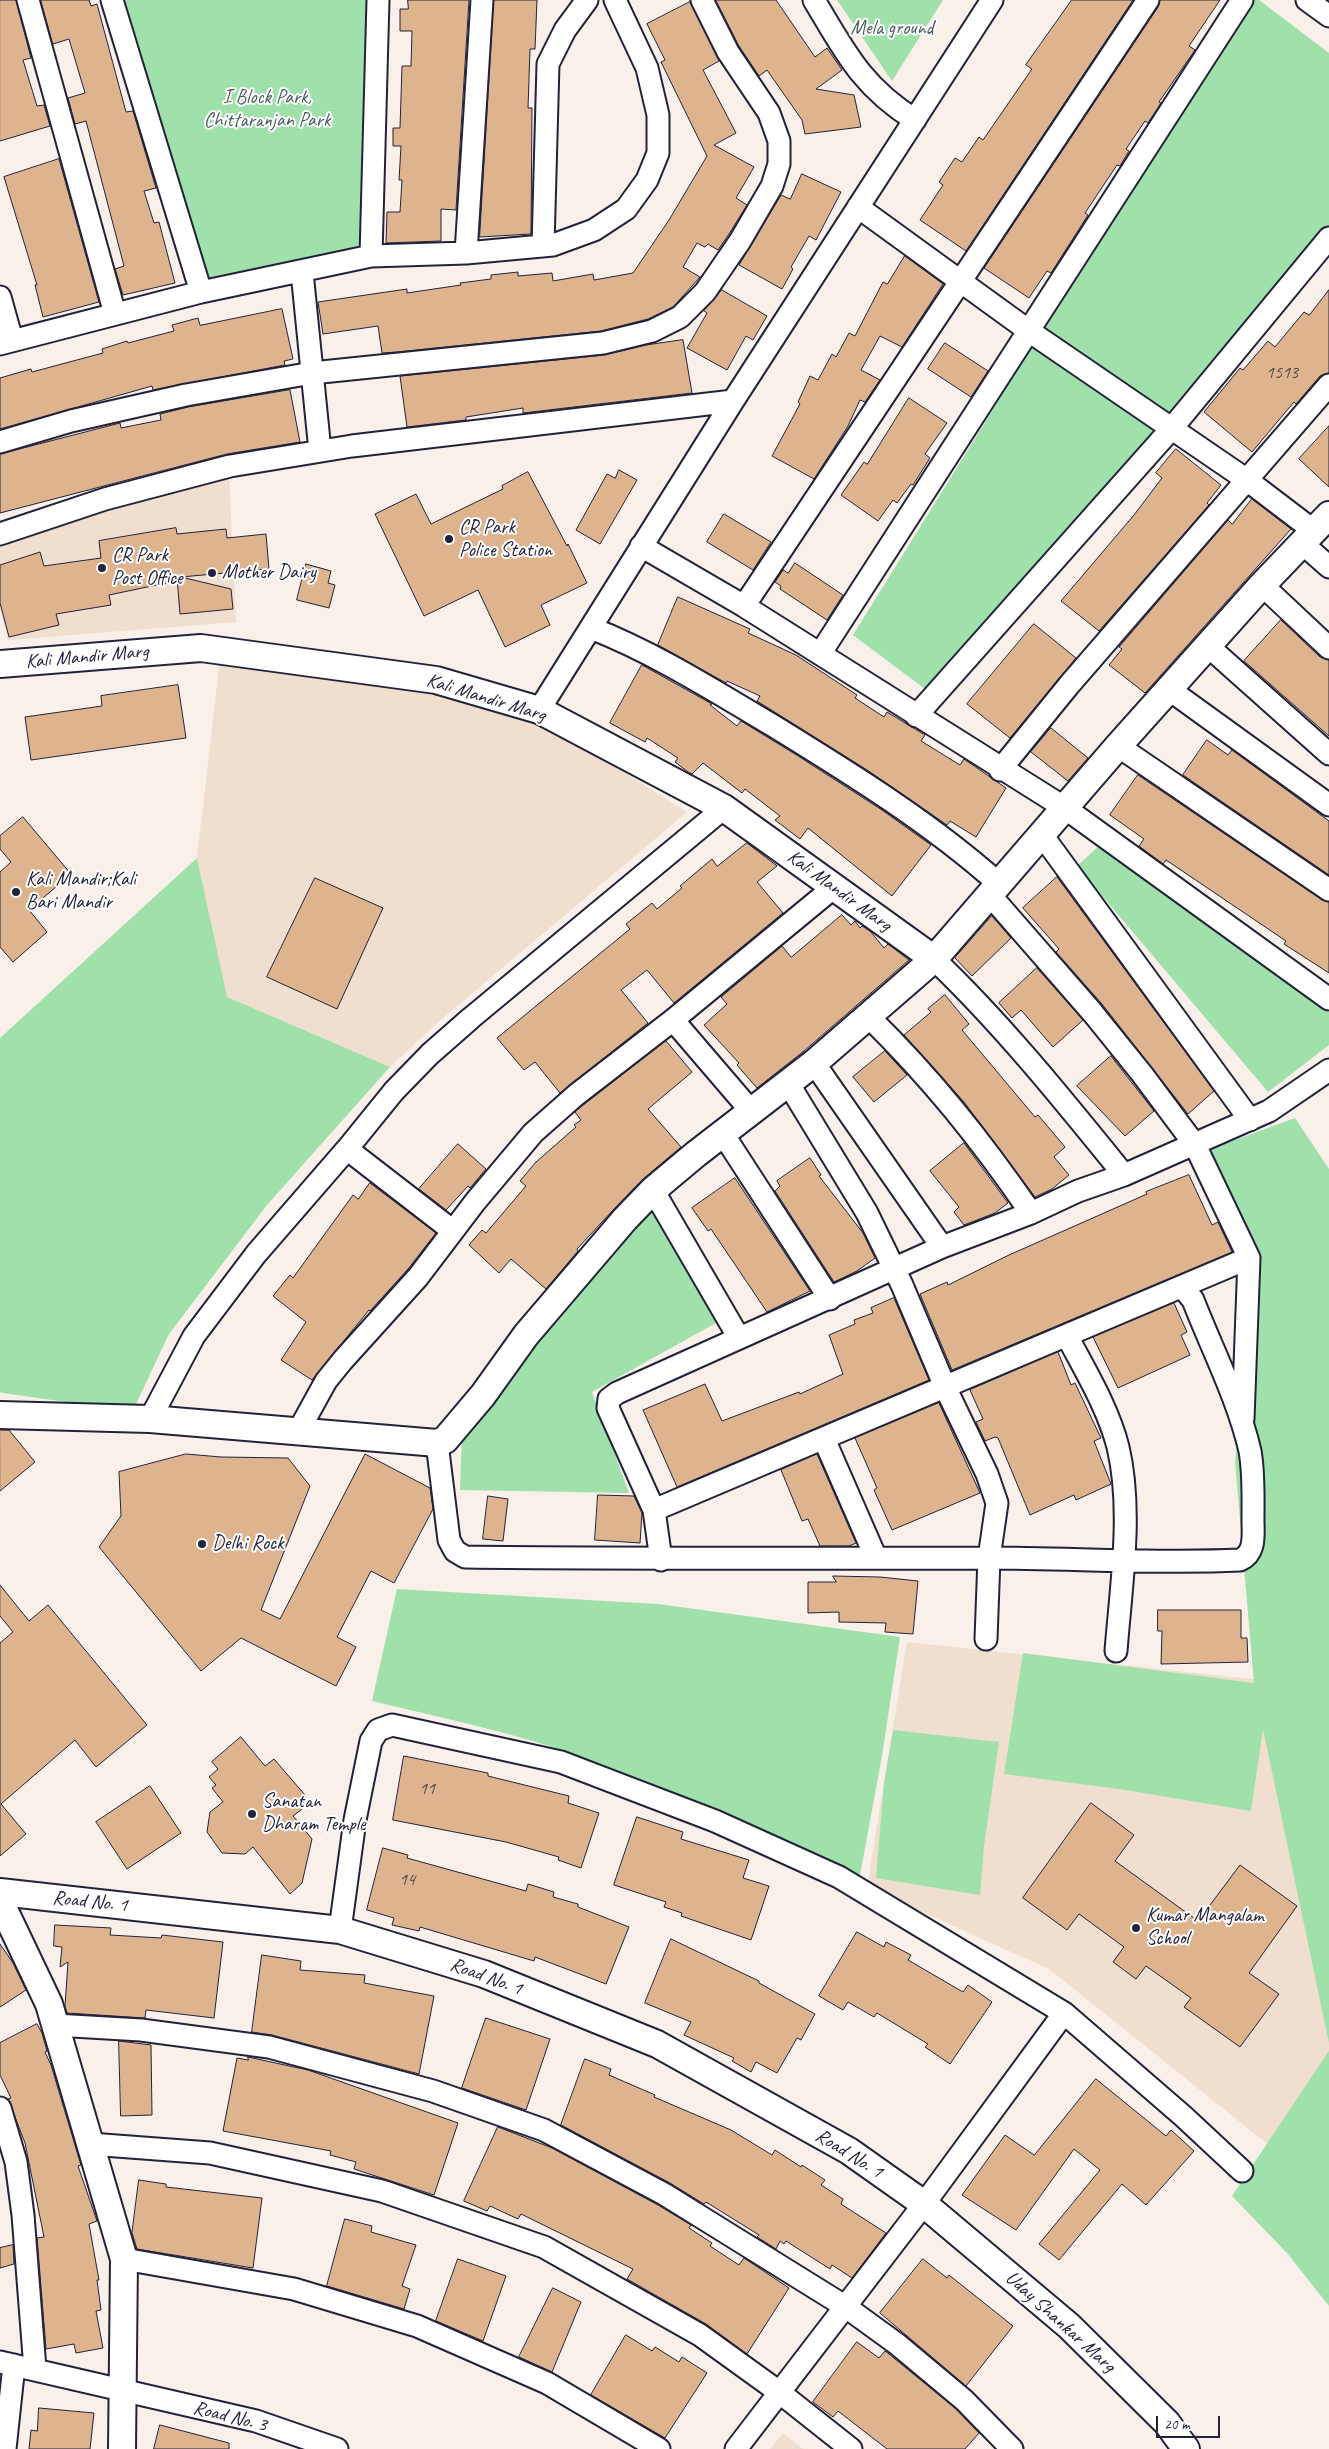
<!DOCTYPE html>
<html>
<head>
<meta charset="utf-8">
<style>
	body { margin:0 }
	#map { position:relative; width:1329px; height:2449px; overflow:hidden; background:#f8f0e9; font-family:Caveat,sans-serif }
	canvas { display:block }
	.scale { position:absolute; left:1156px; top:2416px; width:64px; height:22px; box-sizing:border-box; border:2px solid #22223b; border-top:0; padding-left:6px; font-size:15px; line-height:18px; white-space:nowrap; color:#22223b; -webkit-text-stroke:4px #fff; paint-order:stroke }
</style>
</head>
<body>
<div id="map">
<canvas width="1329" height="2449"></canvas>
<div class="scale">20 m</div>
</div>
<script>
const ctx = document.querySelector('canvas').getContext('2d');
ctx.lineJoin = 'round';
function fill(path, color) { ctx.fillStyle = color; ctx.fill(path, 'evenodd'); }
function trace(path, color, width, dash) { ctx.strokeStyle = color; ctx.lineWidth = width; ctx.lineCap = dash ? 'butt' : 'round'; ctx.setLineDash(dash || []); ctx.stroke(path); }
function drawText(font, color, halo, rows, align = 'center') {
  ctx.font = font + ' Caveat,sans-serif'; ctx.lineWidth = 4; ctx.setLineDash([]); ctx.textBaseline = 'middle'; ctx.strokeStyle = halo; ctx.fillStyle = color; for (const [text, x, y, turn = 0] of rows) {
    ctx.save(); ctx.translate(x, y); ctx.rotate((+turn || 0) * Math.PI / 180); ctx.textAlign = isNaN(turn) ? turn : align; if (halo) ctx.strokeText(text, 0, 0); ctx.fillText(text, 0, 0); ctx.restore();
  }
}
fill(new Path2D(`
	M229 474 236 622 8 640 0 607V543Z
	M220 659 444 691 565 735 687 812 437 1023 390 1067 226 997 197 858Z
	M907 1642 1260 1680 1329 1997V2075L1275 2150 1049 1969 867 1887Z
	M783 2433 803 2449H770Z`), '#f0dece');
fill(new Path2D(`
	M118 0H378L371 256 207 278Z
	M837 0H943L892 81Z
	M1247 0H1259L1329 53V236L929 692 853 635Z
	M1099 846 1329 1012V1045L1268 1092 1077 866Z
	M197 858 227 997 390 1067 267 1205 169 1334 136 1404 87 1405 3 1393 0 1392V1038Z
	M1295 1118 1329 1169V2043L1263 1729 1251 1811 1126 1790 1004 1774 1023 1653 1254 1683 1235 1461 1256 1295 1208 1150Z
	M655 1205 723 1319 592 1392 629 1493 460 1490 462 1432 552 1315Z
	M397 1589 658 1604 900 1637 882 1756 860 1875C764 1832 669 1787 570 1753 506 1731 438 1717 372 1701Z
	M893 1730 999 1742 984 1846 980 1895 876 1878 884 1783Z
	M1329 2051V2306L1287 2253 1232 2196Z`), '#a0e1ab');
const building = new Path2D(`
	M0 0H16L31 58 23 60 37 106 44 105 50 126 0 141Z
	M41 0H89L91 6 97 4 126 112 133 111 156 188 144 191 154 223 159 222 175 283 123 295 115 269 124 266 86 121 75 124 68 98 85 93 69 39 53 44Z
	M408 0H469L456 210 441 209V241L386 243 387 212H400L402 180H399L401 146H393V128H400L402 66H411L412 31H400V9H408Z
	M494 0H537L535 49H530L528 108H532L531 234 480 237Z
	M716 0H776L815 57 827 48 842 70 816 89 854 95 861 127 805 134 802 120 767 70 759 76 739 46Z
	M1072 0H1133L966 251 920 220 943 185 939 182 955 158 962 162 979 137 983 140 1032 69 1026 65Z
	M1160 0H1220L1189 46 1195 50 1159 102 1161 103 1148 123 1145 121 1126 149 1129 151 1120 166 1117 165 1085 213 1088 215 1051 273 1047 271 1029 298 984 268 1158 7Z
	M690 2 719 61 703 70 736 133 714 145 754 167 736 198 747 205 729 234 718 250 708 244 705 247 697 243 683 267 700 277 673 307 648 319 601 331 397 352 382 353 378 326 323 334 318 302 407 289V293L461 285 460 283 491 279V275L518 272V276L552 273 553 281 593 274 594 280 633 273 669 220 707 156 661 62 665 60 647 24Z
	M59 159 99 302 43 317 35 285H37L4 177Z
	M802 174 841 192 816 240 809 236 791 267 793 269 782 289 739 265 781 195 790 199Z
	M905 256 943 284 902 347 880 336 861 370 880 380 865 402 860 400 848 426 814 479 772 456 800 404 798 402 810 376 818 380 832 354 836 357 849 333 855 336 883 282 887 284Z
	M722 290 767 316 753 340 746 336 727 370 687 348 707 313 704 311Z
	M1329 290V373L1320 376 1296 404 1294 402 1252 452 1204 412 1240 368 1243 370 1268 341 1275 347 1304 312 1309 315Z
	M282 309 293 359 284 361 285 365 153 390 152 386 0 429V378L31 369 32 372 103 353 102 349 127 341 128 343 174 331 172 325 198 318 200 325Z
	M683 340 692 393 523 413V408L466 417V420L407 427 400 376 604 355 646 345Z
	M945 343 988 371 971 397 928 369Z
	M290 390 300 442 227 454 0 513V454L120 423 121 428 161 420 160 414 188 407Z
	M909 398 947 423 925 454 930 458 913 485 911 484 897 503 893 500 878 521 841 495 864 462 867 464Z
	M1329 426V487L1299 459Z
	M1176 449 1221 485 1207 503 1209 505 1099 631 1061 601 1134 515 1162 478 1156 473Z
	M619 470 637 480 600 544 576 530 607 474 615 478Z
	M528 472 567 546 568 544 587 583 541 605 550 625 505 647 478 590 424 616 375 514 416 494 431 524 503 489 502 486Z
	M1252 499 1291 529 1145 693 1109 665 1122 649 1119 647 1228 520 1232 524Z
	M724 514 771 542 753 570 707 542Z
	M176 528 177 534 226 529 227 538 266 534 269 569 181 577 231 589 233 609 180 614 177 577 171 578V582L109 595 111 605 56 614 59 625 9 637 0 603V565L40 552 44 566 101 558 99 541Z
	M795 563 843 595 827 620 780 589 781 586 775 582 783 570 788 573Z
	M306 564 331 571 328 583 335 585 329 608 297 600Z
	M678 597 750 629 748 633 796 655 857 695 855 698 884 717 887 712 925 735 921 741 960 765 964 759 1006 788 976 837 950 821 947 825 867 770 757 701 760 696 727 681 726 683 658 645Z
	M1281 620 1320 657 1329 660V736L1244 661Z
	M1034 624 1076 658 1010 738 967 704Z
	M642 665 712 704 710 705 737 726 741 721 795 754 882 810 931 845 892 896 808 828 800 839 775 820 780 816 745 789 742 793 703 763 692 774 688 772 675 762 678 758 647 738 645 742 610 723Z
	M178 685 186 738 31 760 25 717 102 706 101 696Z
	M1051 728 1088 758 1068 781 1031 752Z
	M1207 740 1228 755 1232 750 1329 821V875L1183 775Z
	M1138 775 1322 900 1329 902V973L1284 944 1286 941 1166 860 1163 864 1139 846 1144 839 1110 815Z
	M23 817 71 874 29 910 47 932 13 962 0 947V872L11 862 0 849V836Z
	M747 843 777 866 757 882 783 913 674 1003 647 970 621 990 648 1023 560 1093 535 1062 524 1070 497 1038 630 929 626 924 652 903 657 909 682 888 680 886 712 859 717 866Z
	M1057 877 1214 1091 1188 1114 1102 1004 1056 952 1059 949 1023 908Z
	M315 878 383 908 337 1009 267 977Z
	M842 915 851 925 855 921 860 928 862 926 870 931 884 948 888 944 909 960 804 1051 757 1088 737 1065 739 1063 704 1025 727 1004 721 997 782 946 791 957Z
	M992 916 1011 938 972 976 955 958Z
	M1037 968 1083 1020 1053 1047 1021 1010 1012 1018 999 1003Z
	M945 995 969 1024 962 1030 1035 1117 1038 1115 1065 1147 1054 1157 1069 1175 1052 1189 1035 1197 964 1102 904 1035 931 1012 928 1009Z
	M666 1041 692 1072 648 1109 681 1147 643 1179 614 1209 577 1249 578 1251 546 1289 511 1259 499 1273 469 1245 482 1230 486 1233 526 1186 520 1181 536 1162 576 1127 574 1125 581 1120 575 1112Z
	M885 1051 907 1075 874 1102 853 1077Z
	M1111 1056 1154 1111 1125 1136 1077 1086Z
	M964 1143 1008 1203 995 1213 964 1225 954 1212 959 1207 930 1171Z
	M458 1144 486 1169 470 1188 468 1186 446 1210 419 1189Z
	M810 1158 821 1175 819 1176 863 1233 875 1258 857 1271 834 1282 775 1191 780 1186 777 1181Z
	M1189 1175 1212 1225 1218 1222 1232 1252 952 1370 920 1294 947 1282 948 1285 1009 1255 1147 1194 1146 1192Z
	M735 1178 810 1291 767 1312 711 1229 708 1231 692 1208Z
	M370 1183 436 1233 408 1269 370 1311 369 1310 312 1380 281 1360 306 1322 273 1296 290 1275 293 1278 353 1195 358 1199Z
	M894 1298 929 1380 677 1487 643 1410 705 1384 722 1421 799 1392 800 1394 843 1374 829 1335 855 1324 854 1320 873 1313 871 1308Z
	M1174 1303 1187 1332 1181 1335 1190 1355 1118 1388 1093 1337Z
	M1058 1352 1071 1385 1075 1383 1101 1438 1094 1441 1111 1484 1076 1500 1074 1495 1030 1515 998 1438 995 1437 985 1441 976 1422 983 1419 970 1390Z
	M939 1403 980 1493 892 1530 874 1490 877 1488 855 1438Z
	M0 1430H9L35 1462 0 1491Z
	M186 1454 221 1457 288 1458 310 1486 261 1610 280 1619 365 1454 430 1488 433 1509 394 1583 371 1571 337 1637 356 1647 336 1686 241 1638 201 1671 99 1547 121 1516 119 1472Z
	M817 1454 856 1543 849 1546H820L808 1519 802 1521 781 1470Z
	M598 1495 634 1496 642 1513 640 1543 595 1540Z
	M488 1496 508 1499 503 1541 483 1539Z
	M833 1576 880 1577 918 1581 913 1634 885 1632 886 1623 839 1622V1612L808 1613V1582H836Z
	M0 1585 29 1621 48 1605 147 1725 96 1767 75 1740 1 1804 26 1834 0 1856V1643L13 1632 0 1616Z
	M1158 1610H1241V1638H1247L1248 1662 1161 1664 1162 1631H1158Z
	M241 1737 265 1766 274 1759 305 1795 302 1809 293 1816 299 1823 298 1826 302 1827 312 1839 302 1883 290 1894 253 1847 245 1854 222 1853 207 1832 210 1812 223 1802 212 1788 216 1785 209 1777 218 1769 212 1762Z
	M404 1756 488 1773V1776L569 1796 568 1803 599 1813 581 1868 558 1860 559 1857 506 1842 393 1820Z
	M150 1786 181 1833 127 1869 96 1822Z
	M1091 1803 1134 1835 1115 1861 1198 1921 1240 1865 1297 1906 1249 1973 1279 1994 1240 2047 1184 2007 1191 1998 1146 1966 1136 1979 1113 1962 1124 1947 1079 1914 1067 1930 1023 1898Z
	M637 1817 683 1832 681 1839 749 1860 743 1878 769 1886 751 1940 681 1916 682 1913 664 1907 666 1902 614 1885Z
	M383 1848 408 1855 407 1858 526 1891 528 1884 554 1892 553 1897 578 1904V1907L629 1927 606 1984 535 1957 534 1961 420 1927 419 1931 392 1925 394 1918 367 1910Z
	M55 1925 111 1928 110 1935 161 1938 162 1935 223 1942 214 2018 146 2010 145 2018 67 2013 65 2006 68 1962 60 1967 62 1947 54 1946Z
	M857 1932 884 1947 886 1942 911 1955 908 1960 963 1992 968 1985 992 2002 950 2064 925 2047 928 2044 877 2013 874 2017 848 2002 843 2010 819 1996Z
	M671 1939 759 1981V1983L815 2014 801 2040 797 2038 777 2073 756 2062 751 2072 732 2061 734 2058 684 2035 691 2022 645 2003Z
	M0 1944 13 1963 26 1990 0 2007Z
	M262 1955 301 1961 300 1970 365 1975 364 1983 434 1996 419 2074 272 2035 252 2032Z
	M486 2018 550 2039 526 2110 462 2088Z
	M37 2024 42 2033 47 2051 45 2052 51 2065 81 2165 78 2166 97 2221 89 2224 99 2280H97L101 2310 96 2311 103 2348 76 2353 74 2344 46 2349 37 2238 44 2237 25 2143 8 2099 11 2098 0 2075V2043Z
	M119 2041 151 2045 152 2115 121 2116Z
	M248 2057 308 2070 458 2123 434 2195 354 2169 356 2162 330 2155 331 2151 223 2131 237 2058 248 2060Z
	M585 2059 611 2069 609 2075 655 2095 654 2097 731 2130 772 2155 775 2150 801 2167 802 2165 825 2180 821 2185 843 2199 841 2204 886 2233 852 2278 832 2265 830 2269 786 2241 784 2244 780 2241 776 2249 757 2237 759 2235 706 2202 704 2204 670 2183 561 2125Z
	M1096 2079 1166 2136 1171 2130 1194 2151 1146 2205 1122 2184 1059 2260 1039 2244 1100 2170 1074 2149 1016 2230 962 2195 1005 2135 1034 2155Z
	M498 2127 552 2148 658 2205 691 2225 689 2228 712 2243 710 2246 739 2265 744 2258 789 2288 747 2354 706 2324 627 2279 633 2269 521 2214 518 2219 490 2206 487 2211 464 2201Z
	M139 2180 166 2184V2187L262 2198 253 2268 137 2249 132 2233Z
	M345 2219 372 2226 371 2232 416 2245 402 2286 410 2289 404 2309 327 2286Z
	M13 2245 14 2264 0 2268V2248Z
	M458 2259 506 2276 483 2341 436 2321Z
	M923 2259 947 2278 949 2275 1013 2326 966 2386 880 2313Z
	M553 2288 581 2302 552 2372 519 2357Z
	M626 2335 652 2351 655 2347 679 2362 682 2357 707 2373 665 2438 591 2395Z
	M857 2342 879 2358 885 2351 889 2354 956 2409 979 2433 965 2449H887L838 2411 833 2417 813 2402Z
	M39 2408 94 2413 90 2449H29L31 2430 37 2431Z
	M160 2425 229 2443V2449H154Z`);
fill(building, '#deb48f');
trace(building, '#22223b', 1);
const minor = new Path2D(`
	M28 0 115 314
	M112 0 201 292
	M814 0C845 52 862 87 915 120
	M1307 0 1329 16
	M858 207 1029 331 1247 480 1314 531
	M543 246 548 64 565 30 587 0
	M466 253 482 0
	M371 256 378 0
	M302 272 320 451
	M0 297 12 340
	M0 344 201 292 371 256 466 253 553 245 594 230 626 209 647 180 658 153V115L647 68 615 0
	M0 442 71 421 186 395 312 373 603 343 652 331 680 317 705 292 740 241 772 186 779 164V141L769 113 728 52 702 0
	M0 534 105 499 230 466 352 446 733 401
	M1303 544 1329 567
	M641 546 744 606 1065 808 1329 999
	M1262 585 1329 648
	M744 606 1148 0
	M591 628C655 653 713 690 772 725 850 773 931 823 999 884
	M1209 647 1329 754
	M820 654 1242 0
	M1170 690 1329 805
	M539 710 733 401 992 0
	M916 716 1172 428 1329 238
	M1118 746 1329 890
	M1000 770 1069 685 1329 385
	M1042 835 1250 1120
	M990 895 1092 1012 1142 1074 1195 1145 1249 1258 1243 1419
	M934 959C1003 1025 1064 1101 1124 1175
	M868 1016C932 1079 980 1139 1031 1213
	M673 1020 751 1111
	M814 1063 942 1247
	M788 1083 867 1213 902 1285 946 1389 987 1474 997 1503 989 1558 986 1639
	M723 1134 830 1299
	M347 1149 453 1231
	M653 1190 739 1338
	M1178 1288 1249 1258
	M1067 1336C1086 1372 1108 1408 1118 1447 1133 1510 1121 1586 1116 1651
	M150 1419 194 1336 256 1254 347 1149 394 1091 430 1054 471 1018 724 808
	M299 1430 326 1381 343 1360 418 1277 475 1202 533 1133 576 1095 673 1020 833 888
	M824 1439 876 1558
	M437 1443 449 1540 455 1551 465 1557C639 1559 813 1558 987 1558 1071 1558 1155 1564 1240 1560 1256 1553 1253 1535 1253 1520 1253 1497 1254 1473 1250 1451 1238 1399 1212 1349 1193 1300L1184 1289 1178 1288 654 1510 661 1560
	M654 1510 608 1408 609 1399 617 1393 942 1247 1031 1213 1078 1191 1124 1175 1269 1111 1329 1070
	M340 1930 355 1820 371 1741 378 1730 392 1725 561 1762 715 1821 839 1877 1064 2013 1183 2116 1242 2171
	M55 2025 141 2030 269 2047 433 2091 544 2130 664 2194 846 2307 897 2344 964 2400 1012 2449
	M0 2108 16 2162 23 2215 35 2369
	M90 2144 210 2153 382 2191 544 2247 700 2335 779 2392 851 2449
	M124 2259 294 2289 417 2326 547 2383 659 2449
	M0 2362 256 2421 337 2449
	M5 2449 14 2365
	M736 2449 924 2204 1064 2013`);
const tertiary = new Path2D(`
	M0 664 201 648 436 680 539 710 724 808 934 959
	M0 1415 150 1419 437 1443 445 1440 483 1395 526 1335 625 1219 653 1190 696 1154 814 1063 934 959 1118 746 1262 585 1329 515
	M0 1892 340 1930 484 1974 657 2044 849 2151 924 2204 1069 2326 1167 2423 1186 2449
	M0 1901 49 2004 124 2259 122 2449`);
trace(minor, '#22223b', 25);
trace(tertiary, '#22223b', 30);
trace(minor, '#fff', 21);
trace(tertiary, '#fff', 26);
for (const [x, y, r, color] of [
	[449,539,5,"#22223b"],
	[102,568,5,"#22223b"],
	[212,573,5,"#22223b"],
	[16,892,5,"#22223b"],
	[202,1544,5,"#22223b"],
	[252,1814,5,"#22223b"],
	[1136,1928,5,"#22223b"]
]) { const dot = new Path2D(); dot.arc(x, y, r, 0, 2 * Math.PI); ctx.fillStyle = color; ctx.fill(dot); trace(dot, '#fff', 2); }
drawText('18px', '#514650', null, [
	["1513",1282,373],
	["11",427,1789],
	["14",407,1880]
]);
drawText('20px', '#485b5d', '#fff', [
	["Mela ground",892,29],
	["I Block Park,",267,98],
	["Chittaranjan Park",267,121]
]);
drawText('20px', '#22223b', '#fff', [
	["CR Park",459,528],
	["Police Station",459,551],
	["CR Park",112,556],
	["Post Office",112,579],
	["Mother Dairy",222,573],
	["Kali Mandir;Kali",26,880],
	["Bari Mandir",26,903],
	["Delhi Rock",212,1544],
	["Sanatan",262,1802],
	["Dharam Temple",262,1825],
	["Kumar Mangalam",1146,1916],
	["School",1146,1939]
], 'left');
drawText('20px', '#22223b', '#fff', [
	["Kali Mandir Marg",87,657,-5],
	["Kali Mandir Marg",486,698,17],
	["Kali Mandir Marg",839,891,36],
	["Road No. 1",90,1902,6],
	["Road No. 1",486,1977,20],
	["Road No. 1",849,2154,32],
	["Uday Shankar Marg",1060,2322,42],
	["Road No. 3",230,2417,14]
]);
</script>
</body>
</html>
